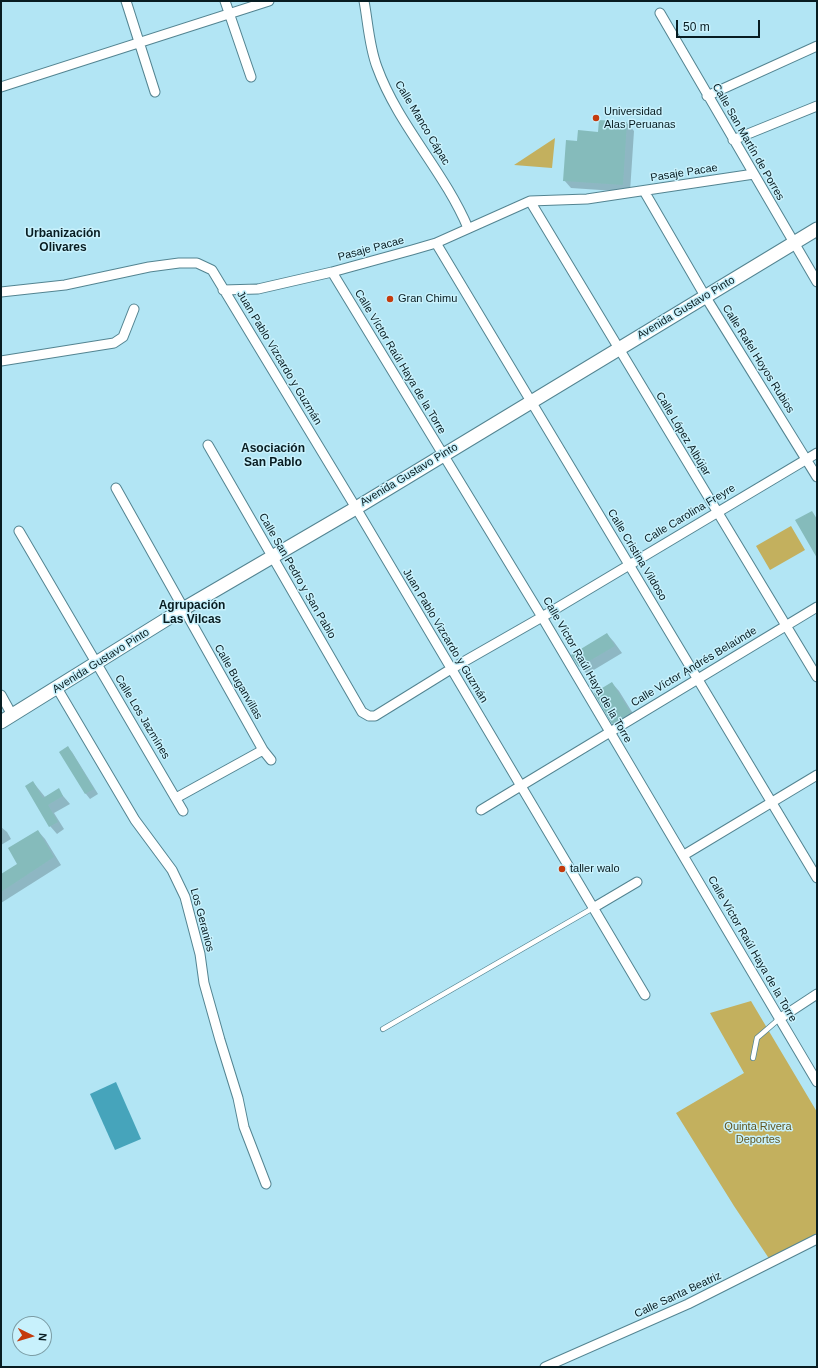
<!DOCTYPE html>
<html>
<head>
<meta charset="utf-8">
<style>
	body { margin:0 }
	#map { position:relative; width:818px; height:1368px; overflow:hidden; background:#b2e5f4; font-family:Arial,sans-serif }
	canvas { display:block }
	.frame { position:absolute; inset:0; border:2px solid #081c21; pointer-events:none }
	.north { position:absolute; left:12px; top:1316px; width:40px; height:40px; box-sizing:border-box; background:#c8f1fc; border:1px solid #7b9ca4; border-radius:50%; rotate:95deg; font-size:11px; font-weight:700; line-height:16px; text-align:center; color:#081c21 }
	.north::after { content:''; display:block; margin:auto; width:14px; height:18px; background:#c43b0d; clip-path:polygon(50% 0,100% 100%,50% 72%,0 100%) }
	.scale { position:absolute; left:676px; top:20px; width:84px; height:18px; box-sizing:border-box; border:2px solid #081c21; border-top:0; padding-left:5px; font-size:12px; line-height:14px; white-space:nowrap; color:#081c21; -webkit-text-stroke:3px #c8f1fc; paint-order:stroke }
</style>
</head>
<body>
<div id="map">
<canvas width="818" height="1368"></canvas>
<div class="frame"></div>
<div class="north">N</div>
<div class="scale">50 m</div>
</div>
<script>
const ctx = document.querySelector('canvas').getContext('2d');
ctx.lineJoin = 'round';
function fill(path, color) { ctx.fillStyle = color; ctx.fill(path, 'evenodd'); }
function trace(path, color, width, dash) { ctx.strokeStyle = color; ctx.lineWidth = width; ctx.lineCap = dash ? 'butt' : 'round'; ctx.setLineDash(dash || []); ctx.stroke(path); }
function drawText(font, color, halo, rows, align = 'center') {
  ctx.font = font + ' Arial,sans-serif'; ctx.lineWidth = 3; ctx.setLineDash([]); ctx.textBaseline = 'middle'; ctx.strokeStyle = halo; ctx.fillStyle = color; for (const [text, x, y, turn = 0] of rows) {
    ctx.save(); ctx.translate(x, y); ctx.rotate((+turn || 0) * Math.PI / 180); ctx.textAlign = isNaN(turn) ? turn : align; if (halo) ctx.strokeText(text, 0, 0); ctx.fillText(text, 0, 0); ctx.restore();
  }
}
fill(new Path2D(`
	M555 138 552 168 514 165Z
	M791 526 805 550 770 570 756 546Z
	M751 1001 817 1112V1233L770 1260 734 1206 676 1113 744 1073 710 1013Z`), '#c3b05e');
fill(new Path2D(`
	M116 1082 141 1139 115 1150 90 1094Z`), '#46a4bb');
fill(new Path2D(`
	M627 123 634 131 630 192 571 188 564 180 578 142Z
	M607 634 614 642 622 653 587 674 580 667 573 655Z
	M612 683 619 691 637 720 620 731 613 723Z
	M68 748 72 752 98 794 90 799 86 794 60 752Z
	M33 782 45 797 58 790 70 804 54 813 64 829 57 834 50 826Z
	M1 827 7 832 11 839 1 845Z
	M38 831 45 839 61 865 1 903V875L18 864Z`), '#0003');
fill(new Path2D(`
	M599 120 627 122 623 185 563 181 566 140 577 141 578 130 598 132Z
	M812 511 817 519V558L795 520Z
	M607 633 615 646 579 667 571 655Z
	M612 682 631 713 612 724 594 693Z
	M68 746 94 789 85 794 59 752Z
	M33 781 43 798 59 788 63 796 48 805 58 822 49 827 25 786Z
	M38 830 54 857 1 892V874L17 864 8 848Z`), '#85bbbb');
const lane = new Path2D(`
	M383 1029 593 908
	M753 1058 757 1038 779 1019`);
const street = new Path2D(`
	M126 1 155 92
	M225 1 251 77
	M364 1C368 22 369 46 377 67 398 125 444 171 468 228
	M660 13 817 282
	M1 87 269 1
	M707 96 817 46
	M733 140 817 106
	M644 191 705 296 817 477
	M530 201 817 677
	M436 243 817 878
	M332 272 542 617 817 1082
	M223 290 258 289 332 272 412 250 436 243 530 201 587 199 754 174
	M1 292 65 285 149 267 179 263H197L212 270 356 508 645 995
	M1 361 114 343 123 337 134 309
	M208 445 362 712 369 716H375L451 669 542 617 817 453
	M116 488 263 750 271 760
	M19 531 183 811
	M57 688 135 820 172 870 185 897 200 954 204 983 220 1040 238 1098 244 1127 266 1184
	M1 695 12 715
	M176 798 263 750
	M481 810 817 607
	M684 855 817 775
	M593 908 637 882
	M779 1019 817 994
	M545 1367 688 1304 817 1239`);
const secondary = new Path2D(`
	M1 722 183 609 356 508 817 229`);
trace(lane, '#538491', 6);
trace(street, '#538491', 11);
trace(secondary, '#538491', 15);
trace(lane, '#fff', 4.5);
trace(street, '#fff', 9);
trace(secondary, '#fff', 13);
for (const [x, y, r, color] of [
	[596,118,4,"#c43b0d"],
	[390,299,4,"#c43b0d"],
	[562,869,4,"#c43b0d"]
]) { const dot = new Path2D(); dot.arc(x, y, r, 0, 2 * Math.PI); ctx.fillStyle = color; ctx.fill(dot); trace(dot, '#c8f1fc', 1.5); }
drawText('11px', '#081c21', '#c8f1fc', [
	["Universidad",604,112],
	["Alas Peruanas",604,125],
	["Gran Chimu",398,299],
	["taller walo",570,869]
], 'left');
drawText('11px', '#081c21', '#c8f1fc', [
	["Calle Manco Cápac",422,123,59],
	["Calle San Martín de Porres",748,142,60],
	["Pasaje Pacae",684,173,-9],
	["Pasaje Pacae",371,249,-15],
	["Avenida Gustavo Pinto",686,308,-31],
	["Juan Pablo Vizcardo y Guzmán",279,358,59],
	["Calle Rafel Hoyos Rubios",758,359,58],
	["Calle Víctor Raúl Haya de la Torre",400,362,59],
	["Calle López Albújar",683,434,59],
	["Avenida Gustavo Pinto",409,475,-31],
	["Calle Carolina Freyre",690,514,-31],
	["Calle Cristina Vildoso",637,555,59],
	["Calle San Pedro y San Pablo",297,576,60],
	["Juan Pablo Vizcardo y Guzmán",445,636,59],
	["Avenida Gustavo Pinto",101,661,-32],
	["Calle Víctor Andrés Belaúnde",694,667,-31],
	["Calle Víctor Raúl Haya de la Torre",587,670,60],
	["Calle Buganvillas",238,682,60],
	["Calle Los Jazmínes",142,717,59],
	["Los Geranios",202,920,75],
	["Calle Víctor Raúl Haya de la Torre",752,949,60],
	["Calle Santa Beatriz",678,1295,-25]
]);
drawText('11px', '#61551f', '#c8f1fc', [
	["Quinta Rivera",758,1127],
	["Deportes",758,1140]
]);
drawText('bold 12px', '#081c21', '#c8f1fc', [
	["Urbanización",63,234],
	["Olivares",63,248],
	["Asociación",273,449],
	["San Pablo",273,463],
	["Agrupación",192,606],
	["Las Vilcas",192,620]
]);
</script>
</body>
</html>
